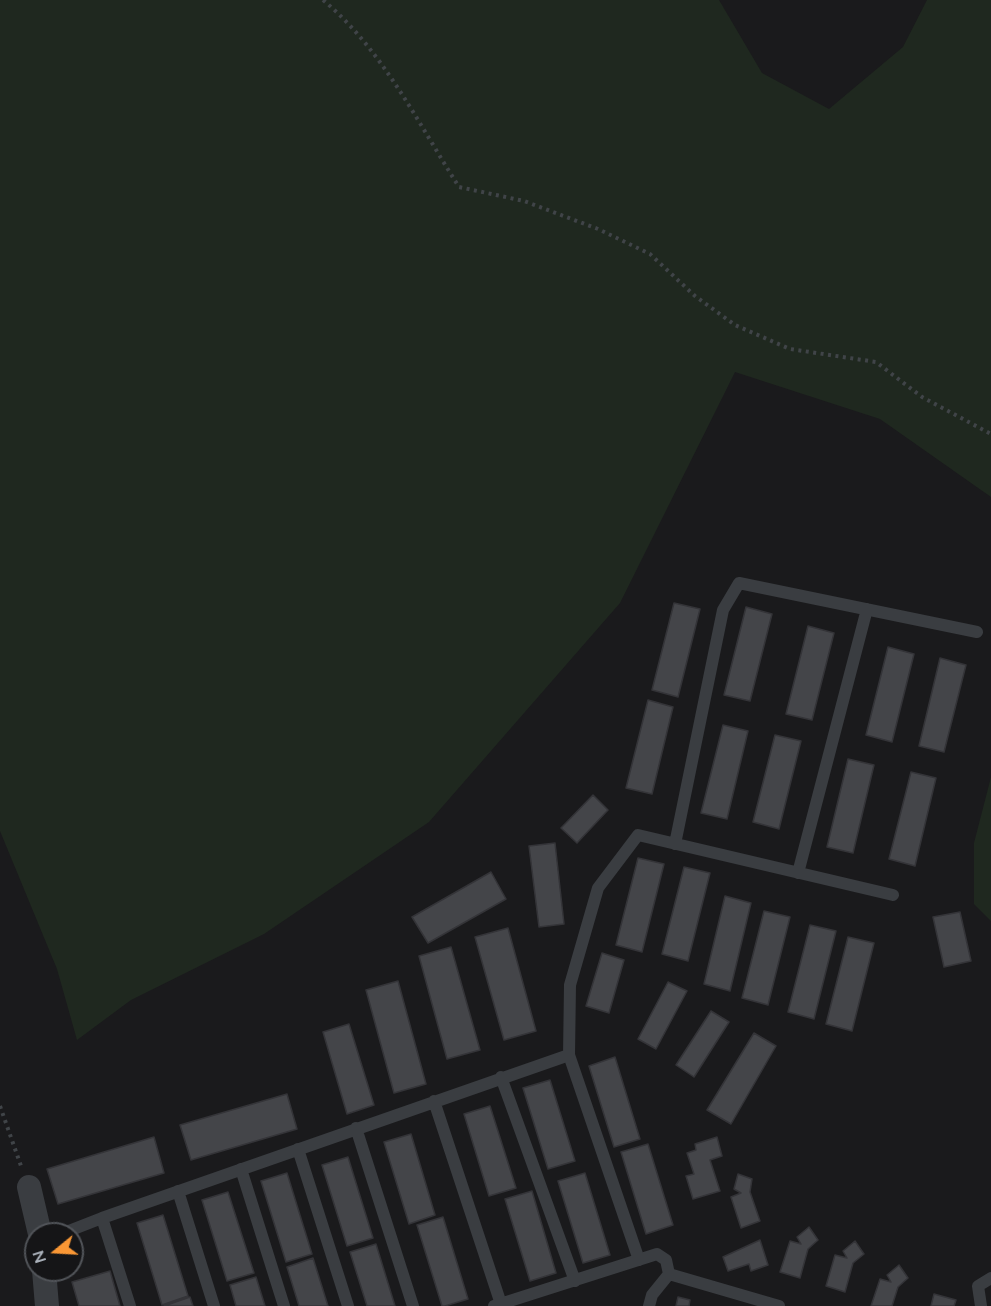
<!DOCTYPE html>
<html>
<head>
<meta charset="utf-8">
<style>
	body { margin:0 }
	#map { position:relative; width:991px; height:1306px; overflow:hidden; background:#1a1a1c; font-family:Lato,sans-serif }
	canvas { display:block }
	.north { position:absolute; left:24px; top:1222px; width:60px; height:60px; box-sizing:border-box; background:#151517; border:2px solid #515459; border-radius:50%; rotate:252deg; font-size:16px; font-weight:700; line-height:24px; text-align:center; color:#acb3bc }
	.north::after { content:''; display:block; margin:auto; width:21px; height:27px; background:#f99735; clip-path:polygon(50% 0,100% 100%,50% 72%,0 100%) }
</style>
</head>
<body>
<div id="map">
<canvas width="991" height="1306"></canvas>
<div class="north">N</div>
</div>
<script>
const ctx = document.querySelector('canvas').getContext('2d');
ctx.lineJoin = 'round';
function fill(path, color) { ctx.fillStyle = color; ctx.fill(path, 'evenodd'); }
function trace(path, color, width, dash) { ctx.strokeStyle = color; ctx.lineWidth = width; ctx.lineCap = dash ? 'butt' : 'round'; ctx.setLineDash(dash || []); ctx.stroke(path); }
fill(new Path2D(`
	M0 0H719L762 73 829 109 903 47 927 0H991V497L880 419 735 372 620 603 429 822 264 934 131 1000 77 1040 57 969 0 831Z
	M991 777V921L974 904V843Z`), '#1f281f');
const building = new Path2D(`
	M674 603 700 609 678 697 652 690Z
	M746 607 772 614 750 701 724 695Z
	M808 626 834 633 812 720 786 714Z
	M888 647 914 654 892 742 866 735Z
	M940 658 966 665 944 752 919 746Z
	M648 700 673 707 652 794 626 788Z
	M723 725 748 731 727 819 701 813Z
	M775 735 801 741 779 829 753 822Z
	M848 759 874 765 853 853 827 847Z
	M911 772 936 778 915 866 889 859Z
	M593 795 608 810 577 843 561 828Z
	M555 843 564 924 539 927 529 846Z
	M638 858 664 864 642 952 616 945Z
	M684 867 710 873 688 961 662 954Z
	M491 872 506 899 428 943 412 917Z
	M725 896 751 903 730 991 704 984Z
	M764 911 790 917 768 1005 742 998Z
	M960 912 971 961 944 967 933 917Z
	M810 925 836 931 814 1019 788 1012Z
	M508 928 536 1031 504 1040 475 937Z
	M848 937 874 943 852 1031 826 1024Z
	M451 947 480 1050 447 1059 419 956Z
	M602 953 624 960 609 1013 586 1006Z
	M398 981 426 1084 394 1093 366 990Z
	M668 982 687 991 656 1049 638 1039Z
	M711 1011 729 1022 694 1077 676 1065Z
	M349 1024 374 1105 347 1114 323 1032Z
	M754 1033 776 1046 731 1124 707 1110Z
	M615 1057 640 1139 614 1147 589 1066Z
	M550 1080 575 1161 548 1169 523 1088Z
	M287 1094 297 1129 191 1160 180 1125Z
	M490 1106 516 1188 489 1196 464 1114Z
	M411 1134 435 1215 409 1224 384 1142Z
	M154 1137 164 1173 58 1204 47 1169Z
	M717 1137 722 1156 710 1160 720 1191 693 1199 686 1176 694 1174 687 1153 696 1150 695 1144Z
	M648 1144 673 1225 646 1234 621 1152Z
	M348 1157 373 1238 347 1246 322 1165Z
	M287 1173 312 1254 286 1262 261 1181Z
	M585 1173 610 1255 583 1263 558 1181Z
	M738 1174 752 1179 750 1192 760 1221 741 1228 731 1197 741 1193 734 1189Z
	M532 1191 556 1273 530 1281 505 1199Z
	M228 1192 254 1273 227 1281 202 1200Z
	M163 1215 188 1296 162 1305 137 1223Z
	M443 1217 468 1299 445 1306H442L417 1225Z
	M809 1227 818 1240 808 1249 800 1278 780 1272 790 1241 801 1244 797 1237Z
	M760 1240 768 1265 751 1271 749 1264 728 1271 723 1257Z
	M855 1241 864 1254 853 1263 845 1292 826 1286 835 1255 847 1258 843 1251Z
	M376 1244 395 1306H367L350 1252Z
	M313 1258 328 1306H299L287 1267Z
	M899 1265 908 1278 898 1287 892 1306H871L880 1279 891 1282 887 1275Z
	M110 1271 120 1306H79L72 1282Z
	M256 1277 265 1306H236L230 1285Z
	M934 1294 956 1300 954 1306H931Z
	M190 1297 193 1306H164Z
	M678 1297 690 1300 689 1306H676Z`);
fill(building, '#444549');
trace(building, '#343438', 1.5);
trace(new Path2D(`
	M323 0C382 49 418 123 459 187L524 201 598 229 650 254 695 296 735 325 790 349 876 362 922 397 991 434
	M0 1106 21 1166`), '#404448', 4, [3, 4.5]);
trace(new Path2D(`
	M675 844 723 610 739 583 977 632
	M798 873 867 609
	M569 1055 570 985 598 888 638 835 893 895
	M501 1077 575 1281
	M434 1101 501 1304
	M356 1128 413 1306
	M298 1149 348 1306
	M241 1169 284 1306
	M178 1191 214 1306
	M102 1218 569 1055 639 1260
	M61 1234 102 1218 130 1306
	M494 1306 657 1254 666 1260 669 1274
	M649 1306 652 1295 669 1274 779 1306
	M981 1306 978 1286 991 1278`), '#3a3d41', 12);
trace(new Path2D(`
	M29 1187 40 1234
	M44 1270 47 1306`), '#3a3d41', 24);
</script>
</body>
</html>
